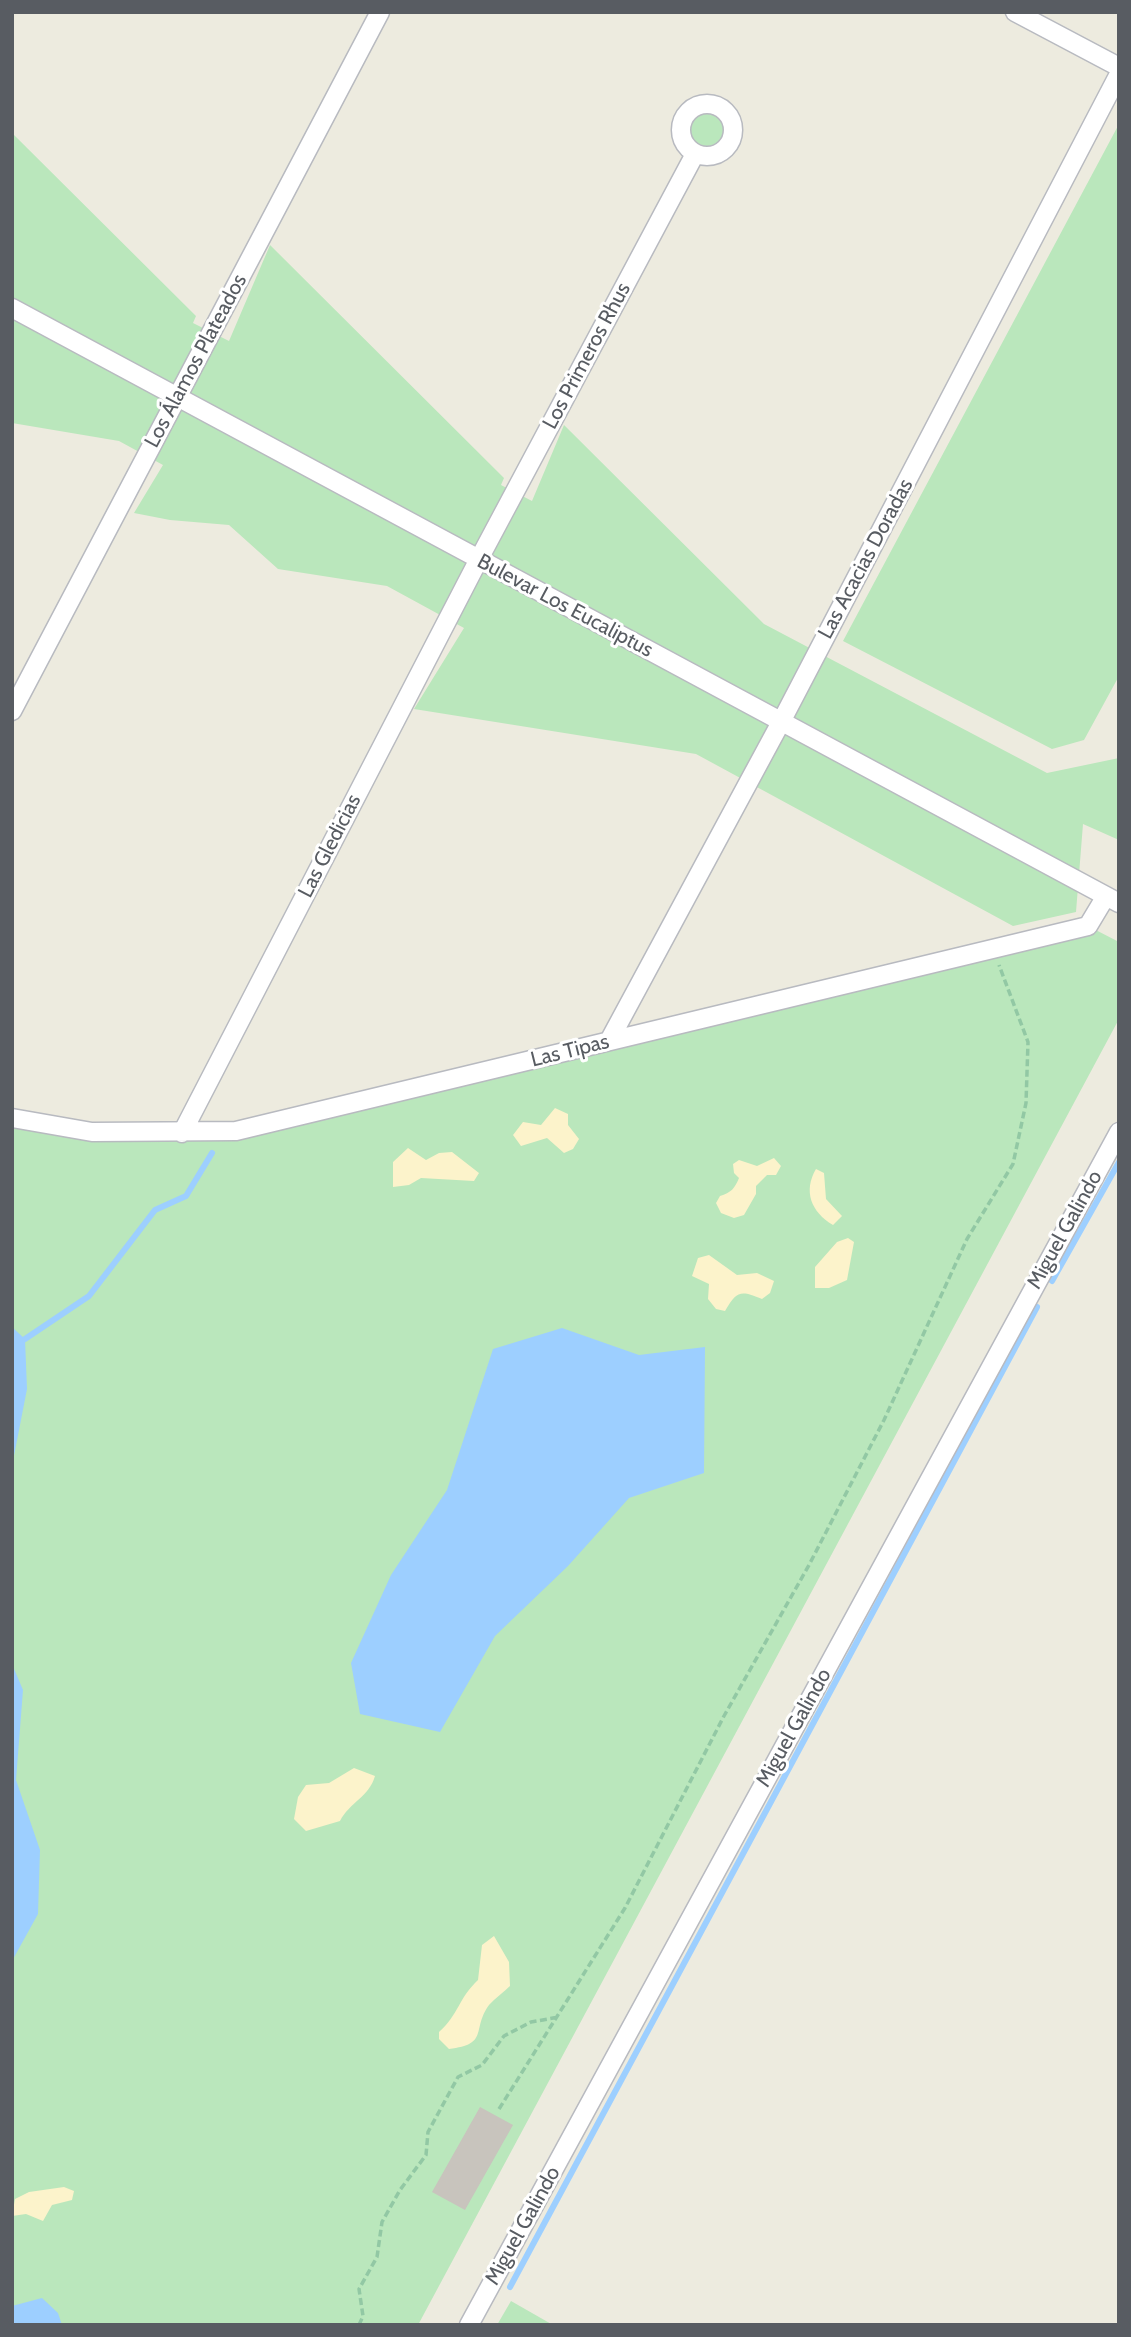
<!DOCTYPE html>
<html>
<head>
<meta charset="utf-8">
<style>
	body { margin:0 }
	#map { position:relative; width:1131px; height:2337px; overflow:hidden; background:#edebdf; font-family:Cabin,sans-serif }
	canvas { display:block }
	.frame { position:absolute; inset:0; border:14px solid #585c62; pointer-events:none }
</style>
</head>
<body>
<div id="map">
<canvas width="1131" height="2337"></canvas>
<div class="frame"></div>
</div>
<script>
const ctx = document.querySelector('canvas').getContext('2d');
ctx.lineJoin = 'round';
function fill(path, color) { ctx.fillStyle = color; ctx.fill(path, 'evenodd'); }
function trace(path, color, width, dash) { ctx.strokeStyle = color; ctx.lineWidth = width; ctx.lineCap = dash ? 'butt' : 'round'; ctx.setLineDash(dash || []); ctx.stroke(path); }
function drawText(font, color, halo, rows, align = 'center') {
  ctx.font = font + ' Cabin,sans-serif'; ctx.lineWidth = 6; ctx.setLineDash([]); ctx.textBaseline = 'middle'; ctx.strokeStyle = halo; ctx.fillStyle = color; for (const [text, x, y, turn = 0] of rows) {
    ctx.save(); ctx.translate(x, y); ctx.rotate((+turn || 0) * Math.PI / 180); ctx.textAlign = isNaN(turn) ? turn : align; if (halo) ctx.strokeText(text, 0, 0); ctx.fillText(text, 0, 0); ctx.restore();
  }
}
fill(new Path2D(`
	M688 130a19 19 0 1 1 38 0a19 19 0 1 1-38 0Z
	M1119 124V676L1084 740 1052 749 843 641Z
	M12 133 196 316 193 323 229 341 270 245 504 478 501 485 532 501 564 425 764 624 1047 773 1119 758V840L1083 824 1076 912 1013 926 696 754 414 709 464 628 387 586 278 569 229 525 170 520 134 513 163 465 119 441 12 423Z
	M1088 926 1119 942V1019L418 2325H12V1118L92 1132 236 1131Z
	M511 2301 553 2325H497Z`), '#bae7bc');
fill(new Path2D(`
	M555 1108 568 1114V1125L579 1139 573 1149 564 1153 547 1138 521 1146 513 1135 523 1122 541 1125Z
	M408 1148 426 1160 439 1153 452 1152 479 1173 474 1181 421 1178 409 1185 393 1187V1162Z
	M774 1158 781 1166 776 1175H767L756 1186V1194L744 1215 734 1218 721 1213 716 1203 720 1196C731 1193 735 1188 739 1178L734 1173 733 1164 739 1160 757 1166Z
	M816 1169 824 1173 826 1199 842 1216 833 1225C811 1212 803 1191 816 1169Z
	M848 1238 854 1242 847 1280 829 1288H815V1267L837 1242Z
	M709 1255 737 1275 757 1273 774 1281 770 1293 762 1299C740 1290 737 1291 725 1311L716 1309 708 1299 709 1284 692 1276 698 1258Z
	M354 1768 375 1776C369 1797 350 1802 340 1821L306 1831 294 1819 298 1797 306 1785 329 1783Z
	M494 1936 509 1962 510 1986C504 1992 495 1998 489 2005 471 2030 490 2044 449 2049L439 2039V2032C459 2014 458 1999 478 1980L482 1945Z
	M64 2187 74 2191 72 2200 52 2205 43 2221 26 2214 12 2216 15 2199 29 2192Z`), '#fcf3cb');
fill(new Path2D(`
	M12 1327 25 1339 27 1389 12 1466Z
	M562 1328 639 1355 705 1347 704 1473 629 1498 568 1566 495 1636 440 1732 360 1714 351 1663 391 1575 447 1490 493 1349Z
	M12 1664 23 1690 16 1780 40 1850 38 1914 12 1961Z
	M42 2298 58 2313 62 2325H12V2306Z`), '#9dcfff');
trace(new Path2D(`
	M1052 1281 1119 1162
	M25 1339 89 1296 155 1210 186 1196 212 1153
	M510 2287 1037 1307`), '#9dcfff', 6);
fill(new Path2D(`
	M480 2107 513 2125 465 2210 432 2192Z`), '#c8c4bd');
const minor = new Path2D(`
	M1015 12 1119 67
	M681 130a26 26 0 1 1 52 0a26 26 0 1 1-52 0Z
	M12 308 1119 903
	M12 711 380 12
	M609 1041 781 722 1119 74
	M12 1118 92 1132 236 1131 1088 926 1106 896
	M182 1133 479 559 695 154
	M469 2325 1119 1132`);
trace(minor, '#b8bac0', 21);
trace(new Path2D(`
	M499 2109 625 1908 724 1716 809 1565 884 1420 967 1239 1013 1164 1026 1103 1028 1042 999 965
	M359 2325 363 2316 359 2289 377 2257 382 2222 400 2190 426 2155 428 2132 458 2077 482 2065 504 2036 531 2022 559 2017`), '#92c8a4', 3.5, [7, 3.5]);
trace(minor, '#fff', 18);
drawText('21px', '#585c62', '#fff', [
	["Los Primeros Rhus",587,356,-62],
	["Los Álamos Plateados",196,361,-62],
	["Las Acacias Doradas",866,559,-62],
	["Bulevar Los Eucaliptus",565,606,28],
	["Las Gledicias",330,846,-63],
	["Las Tipas",570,1051,-14],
	["Miguel Galindo",1065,1230,-61],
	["Miguel Galindo",794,1728,-61],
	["Miguel Galindo",523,2226,-61]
]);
</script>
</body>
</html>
